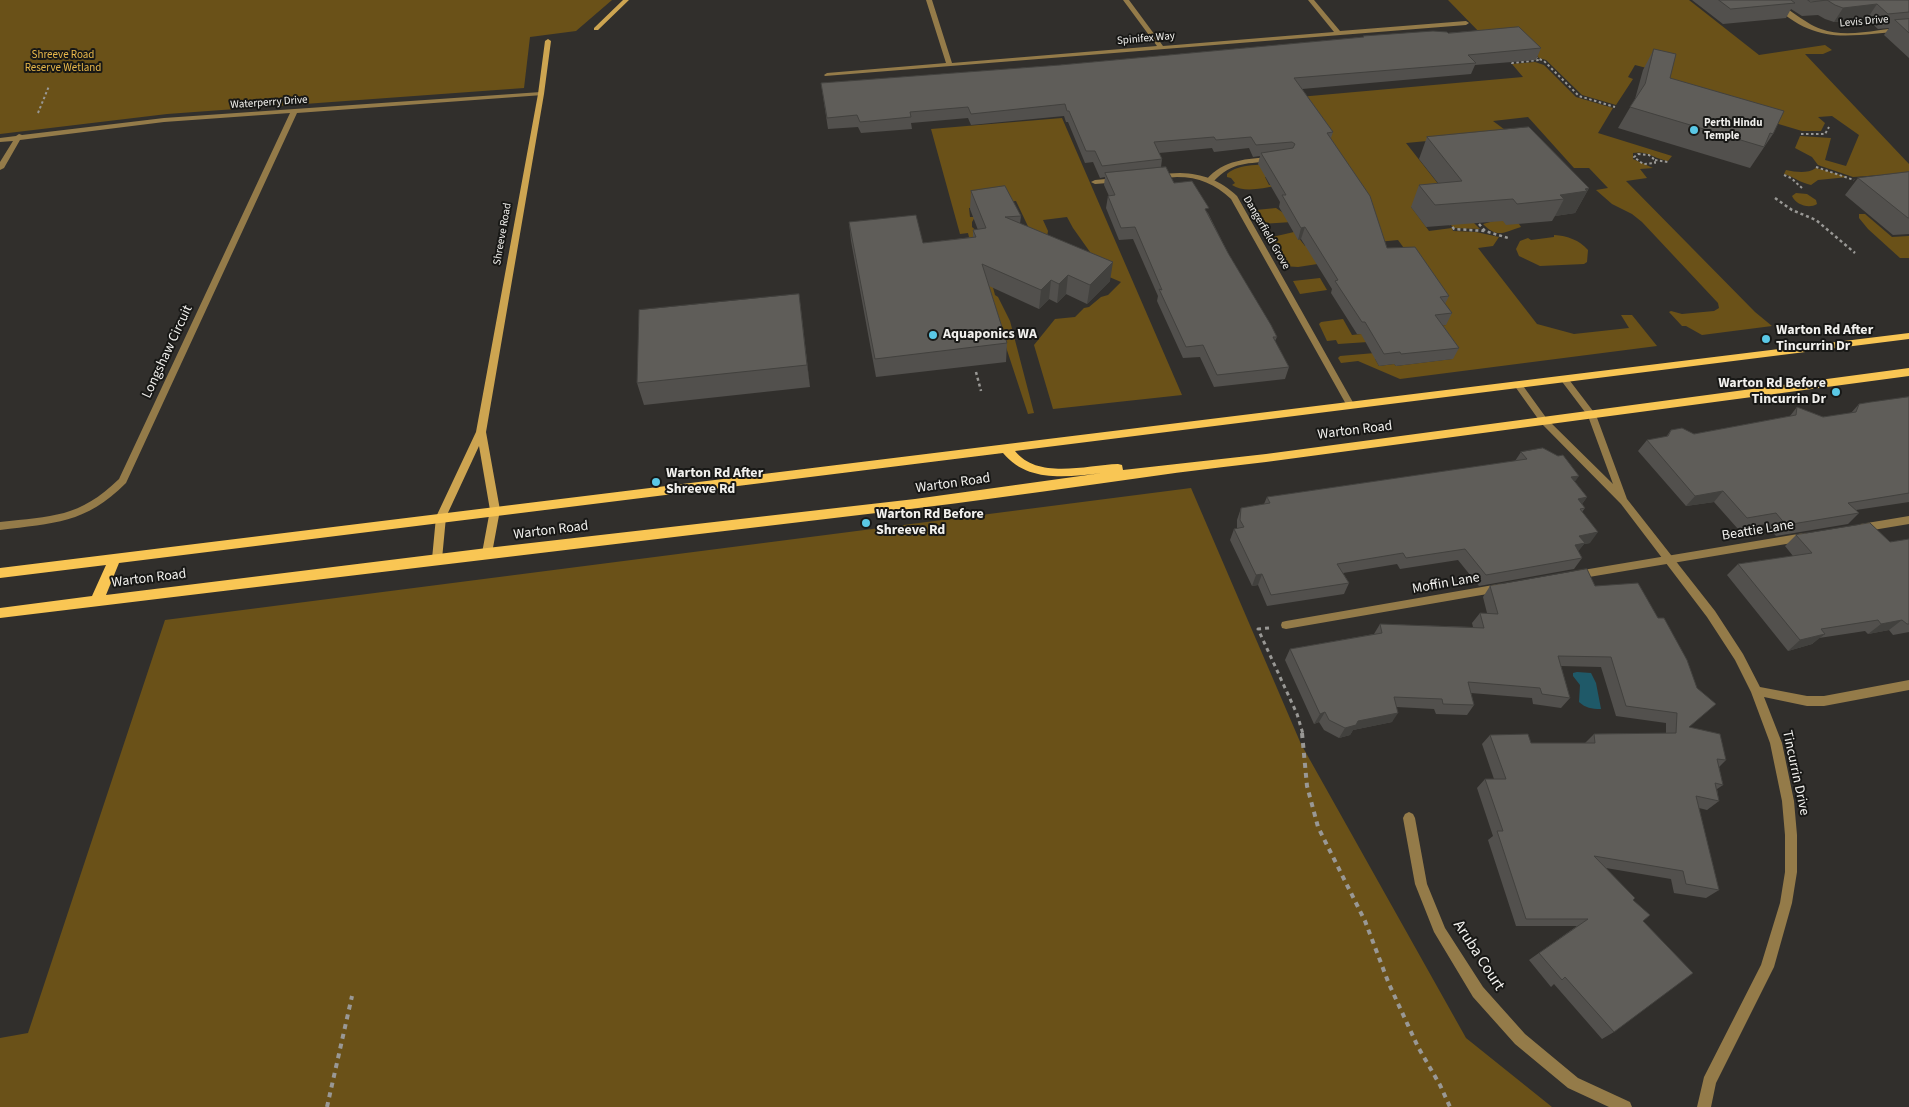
<!DOCTYPE html>
<html>
<head>
<meta charset="utf-8">
<style>
	body { margin:0 }
	canvas { display:block; background:#312f2c }
</style>
</head>
<body>
<canvas width="1909" height="1107"></canvas>
<script>
const ctx = document.querySelector('canvas').getContext('2d');
ctx.lineJoin = 'round';
function fill(path, color) { ctx.fillStyle = color; ctx.fill(path, 'evenodd'); }
function trace(path, color, width, dash) { ctx.strokeStyle = color; ctx.lineWidth = width; ctx.lineCap = dash ? 'butt' : 'round'; ctx.setLineDash(dash || []); ctx.stroke(path); }
function drawText(font, color, halo, rows, align = 'center') {
  ctx.font = font + ' "Source Sans 3",sans-serif'; ctx.lineWidth = 4; ctx.setLineDash([]); ctx.textBaseline = 'middle'; ctx.strokeStyle = halo; ctx.fillStyle = color; for (const [text, x, y, turn = 0] of rows) {
    ctx.save(); ctx.translate(x, y); ctx.rotate((+turn || 0) * Math.PI / 180); ctx.textAlign = isNaN(turn) ? turn : align; if (halo) ctx.strokeText(text, 0, 0); ctx.fillText(text, 0, 0); ctx.restore();
  }
}
fill(new Path2D(`
	M0 0H612L576 31 530 37 524 88 167 114 0 134Z
	M1448 0H1689L1759 55 1825 45 1832 50 1823 54H1805L1909 164V173L1853 177 1818 165 1812 157 1795 148 1800 136 1831 138 1825 160 1846 166 1859 135 1832 116 1818 117 1825 123 1821 131H1802L1661 89 1666 73 1635 65 1628 77 1633 79 1616 105 1582 95 1546 60 1539 58 1531 48 1485 38Z
	M1535 62 1544 65 1576 97 1613 108 1598 133 1672 156 1668 161C1656 159 1646 150 1633 153V159L1653 168 1640 169 1647 178 1626 181 1755 312 1772 326 1702 335 1686 326H1682L1669 312 1671 311 1682 314 1714 311 1719 308 1718 303 1642 222 1632 214 1612 204 1596 190 1608 188 1589 168H1574L1528 117 1493 121 1524 144 1519 148 1440 157 1427 141 1406 143 1468 222 1472 221 1480 229 1453 228 1436 202 1434 205 1411 207 1429 231 1452 228 1453 231 1476 232 1499 237 1493 246 1478 248 1537 324 1574 334 1629 328 1621 315H1632L1657 346 1400 379 1358 361 1341 363 1338 358 1340 356 1375 353 1378 358 1375 359 1379 366 1394 364 1396 366 1452 359 1435 333 1388 338 1387 336 1366 339 1368 342 1338 344 1336 340 1327 341 1319 324 1321 322 1343 319 1352 335 1446 325 1435 309 1443 308 1437 299 1364 307 1363 304 1427 297 1415 280 1426 278 1398 240 1326 247 1329 254 1319 255 1324 263 1298 267 1283 266 1268 238 1294 232 1305 246 1368 240 1353 218 1261 224 1253 212 1256 210 1276 208 1294 220 1350 214 1337 194 1322 196 1321 193 1363 189 1350 169 1343 174 1336 173 1334 170 1340 169 1335 162 1312 164 1314 168 1284 169 1285 171 1268 174 1269 177H1265L1269 185 1275 184 1276 186C1262 188 1244 193 1232 185L1235 183 1231 178 1227 177V174C1239 163 1263 165 1279 164L1283 167 1341 157 1299 97 1523 77 1512 64Z
	M1062 118 1182 395 1053 409 1034 345 1055 319 1075 317 1084 308 1089 307 1101 297 1108 295 1121 282 1079 264 1090 252 1073 228 1067 217 1043 220 1048 231 1043 258 1016 201 982 203 980 207 969 208 970 217H975L972 222V227L978 232 972 249 968 233 960 234 931 129Z
	M1816 168 1848 177 1818 180 1811 185C1801 183 1794 177 1784 174L1786 170C1796 172 1807 174 1816 168Z
	M1796 193 1807 194 1816 200 1817 204C1809 209 1796 205 1792 196Z
	M1859 214H1865L1892 237 1909 236V258H1900L1868 229 1859 218Z
	M1501 219 1519 224 1521 227C1505 232 1497 239 1483 224Z
	M1554 235C1568 236 1579 240 1588 250L1587 262 1584 264 1540 266 1519 256 1516 249 1520 241 1528 238 1531 240 1554 237Z
	M986 261 995 295 998 297 1010 321 1034 413 1028 414 978 262Z
	M1320 278 1327 290 1300 294 1293 281Z
	M1191 488 1301 744 1466 1038 1552 1107H0V1038L28 1033 165 620Z`), '#6a5118');
fill(new Path2D(`
	M1577 672 1591 673 1596 683 1601 709C1591 709 1586 708 1579 702L1580 685 1573 676V673Z`), '#1f5968');
trace(new Path2D(`
	M1535 57 1544 61 1579 96 1615 107
	M1508 59 1512 63 1539 60
	M38 113 49 86
	M1801 134H1825L1829 127
	M1638 154 1649 155 1655 160V163L1643 164 1634 157Z
	M1655 160 1668 162
	M1816 167 1854 180
	M1784 175 1791 178 1802 188`), '#999895', 2, [2.5, 2.5]);
trace(new Path2D(`
	M1775 198 1792 210 1816 220 1855 253
	M1449 222 1454 229 1485 231
	M1479 224 1485 231 1508 238
	M976 372 981 391`), '#999895', 2.5, [3, 3]);
trace(new Path2D(`
	M1269 628 1258 629 1297 714 1303 734`), '#999895', 3, [4, 4]);
trace(new Path2D(`
	M1302 733 1307 786 1318 827 1365 921 1389 984 1418 1047 1440 1085 1450 1107
	M327 1107 352 996`), '#999895', 4, [5, 5]);
fill(new Path2D(`
	M1272 157 1276 159 1274 160C1248 165 1233 160 1213 182L1206 180C1224 159 1247 159 1272 157Z
	M1909 516V524L1861 532 1856 528 1861 524Z
	M1804 533 1807 534 1809 537 1807 540 1804 541 1577 579 1573 578 1572 575 1573 572 1577 571Z
	M1499 584 1503 585 1504 588 1503 591 1499 592 1286 629 1282 628 1281 625 1282 622 1286 621Z`), '#947b49');
fill(new Path2D(`
	M926 0H932L952 63 1157 46 1123 0H1129L1163 46 1334 32 1308 0H1314L1340 31 1466 21 1469 23 1466 25 825 76 824 75 827 73 946 63Z
	M1768 0C1781 0 1804 24 1821 29 1848 39 1881 28 1909 27V31C1847 34 1818 49 1768 0Z
	M541 92 543 93V95L297 113 126 483C85 524 54 523 0 530V522C52 516 79 518 119 479L290 113 164 122 20 140 4 168 0 170V162L13 141 0 142V138L16 136 19 134 22 135 164 118Z
	M1180 173C1203 174 1220 180 1237 196L1355 406 1354 408H1348L1347 406 1231 199C1215 184 1199 177 1177 177 1170 177 1160 180 1154 176L1158 174Z
	M1117 178 1121 180 1120 182 1095 184 1091 182 1095 180Z
	M1564 376 1567 377 1596 415 1627 499 1715 611 1743 654 1760 687 1807 696H1824L1909 680V690L1824 706H1807L1764 697 1782 743 1794 801 1797 835V872L1792 903 1774 967 1716 1083 1711 1107H1697L1704 1077 1761 965 1780 903 1785 872V835L1782 801 1770 743 1751 692 1735 660 1707 617 1621 504 1541 423 1514 385 1515 383H1521L1547 419 1613 484 1588 416 1560 379Z
	M1409 812 1413 814 1415 818 1427 884 1445 928 1483 987 1525 1034 1578 1078 1630 1102 1632 1107H1609L1568 1088 1515 1044 1473 997 1434 932 1415 884 1403 818 1405 814Z`), '#947b49');
fill(new Path2D(`
	M623 0H629L598 30H594V28Z
	M548 39 551 41 544 94 486 432 500 510 492 553 491 556H483L482 553 490 510 479 446 446 517 442 559 441 562H433L432 559 436 517 476 432 538 94 545 41Z`), '#cda551');
fill(new Path2D(`
	M1909 333V339L1015 451C1038 480 1087 465 1118 464L1122 465 1123 470 1266 454 1909 368V376L1266 462C1147 475 1029 495 910 509 607 545 303 581 0 618V608L92 596 106 565 0 578V568ZM1003 453C1028 483 1067 477 1102 473L915 499 487 548 106 595 119 563Z`), '#f9c654');
fill(new Path2D(`
	M1692 0H1909V58L1884 35 1889 28 1878 29 1867 19 1834 22 1825 19 1818 15 1802 16 1791 9 1786 18 1723 24Z
	M1448 33 1541 48 1536 60 1475 65 1471 74 1302 89 1333 132 1331 138 1387 248 1449 296 1445 304 1452 313 1446 325H1443L1459 348 1453 359 1396 366 1394 364 1379 366 1361 334H1357L1331 293 1332 289 1301 239 1298 240 1279 207 1280 202 1258 164 1260 156 1253 157 1249 148 1214 152 1212 148 1159 153 1162 159 1161 167 1174 183 1208 213 1228 253 1277 337 1275 341 1289 367 1285 379 1214 387 1200 357 1183 358 1157 301 1158 296 1133 239 1119 240 1106 208 1108 196H1109L1104 185 1105 177 1100 178 1093 162 1085 163 1068 122H1066L1064 116 971 125 968 118 911 123 912 129 861 133 858 127 828 129 821 83 1060 65 1363 37V36Z
	M1654 49 1670 78 1773 134 1750 168 1618 128 1635 99 1643 70Z
	M1427 137 1589 188 1575 213 1555 216 1552 221 1506 225 1503 221 1426 227 1411 207 1419 185 1438 183 1419 159Z
	M1909 172V234L1893 235 1845 195 1858 178Z
	M971 191 1021 216 1020 224 1110 281 1087 304 1066 294 1057 303 1049 299 1039 309 989 286 1007 343 1006 362 876 377 851 241 849 222 923 243 973 237V230H978L970 209Z
	M799 294 810 387 644 405 637 383Z
	M1909 397V502L1856 510 1859 513 1848 524 1776 536 1766 524 1738 529 1714 502 1686 506 1638 451 1647 440 1666 437 1671 430 1694 434 1790 416 1797 407 1823 417 1851 413 1859 404Z
	M1521 452 1575 482 1587 497 1582 504 1585 508 1582 512 1590 543 1584 544 1578 551 1582 558 1574 569 1479 586 1458 560 1400 569 1397 564 1343 573 1349 583 1344 594 1267 606 1258 585 1252 586 1230 540 1234 529H1237V520L1241 508 1264 504 1267 497 1515 461Z
	M1796 535 1890 542 1909 539V632L1893 635 1889 630 1868 634 1865 631 1819 638 1812 644 1788 651 1727 575 1738 564 1793 556 1785 546Z
	M1490 586H1595L1689 727 1726 760 1719 767 1723 785 1717 789 1719 801 1707 810 1699 808 1719 890 1706 898 1674 893 1671 879 1606 868 1633 900 1643 921 1614 1032 1602 1039 1554 984 1551 987 1529 960 1577 926H1516L1488 840 1493 836 1477 788 1485 779H1494L1482 744 1490 735 1531 743H1585L1594 734 1666 733V723L1616 716 1601 667 1561 666 1570 698 1561 708 1533 704 1532 698 1471 693 1474 705 1467 715 1436 714 1434 709 1397 707 1392 722 1353 730 1350 735 1339 738 1324 730 1319 722 1314 724 1285 660 1290 649 1374 634 1380 624 1473 627 1472 623 1480 613H1487L1483 597Z`), '#52504d');
fill(new Path2D(`
	M1877 4 1867 19 1834 22 1843 8Z
	M1589 188 1575 213 1555 216 1564 199 1560 195Z
	M1305 227 1301 239 1298 240 1301 228Z
	M1113 262 1110 281 1087 304 1090 285Z
	M1068 275 1066 294 1057 303 1059 284Z
	M1051 280 1049 299 1039 309 1041 290Z
	M799 294 802 317 810 387 807 365Z
	M1579 476 1571 487V477Z
	M1723 491 1714 502 1686 506 1695 496Z
	M1587 497 1579 508 1578 499Z
	M1598 532 1590 543 1584 544 1576 554 1567 556 1579 536Z
	M1262 574 1258 585 1252 586 1256 575Z
	M1902 620 1889 630 1868 634 1881 624Z
	M1825 634 1812 644 1788 651 1800 640Z
	M1325 712 1319 722 1314 724 1320 714Z
	M1398 713 1392 722 1353 730 1350 735 1339 738 1345 728 1358 721Z`), '#42413e');
const building = new Path2D(`
	M1719 0H1791L1795 3 1731 9Z
	M1808 0H1909V12L1888 14 1877 4 1843 8 1835 5 1827 0 1811 2Z
	M1909 19V33L1895 20Z
	M1519 27 1541 48 1468 55 1476 63 1294 78 1333 132 1327 133 1370 196 1387 248 1415 247 1449 296 1440 297 1452 313 1435 315 1459 348 1401 354 1400 352 1384 354 1365 322H1362L1335 281 1338 280 1305 227 1301 228 1282 195H1286L1261 153 1293 148 1295 144 1292 142 1256 145 1251 137 1216 140 1214 137 1154 142 1162 159 1102 166 1095 151H1086L1069 111H1067L1065 104 971 114 968 107 910 112 911 117 860 122 857 115 827 118 821 83 1060 65 1364 37 1363 36 1433 31 1447 32 1448 33Z
	M1654 49 1676 54 1670 78 1784 111 1773 134 1770 133 1764 147 1630 107 1645 84Z
	M1529 127 1589 188 1585 189 1587 191 1560 195 1564 199 1517 204 1513 199 1435 205 1419 185 1462 181 1427 137Z
	M1166 167 1174 183 1192 181 1209 208 1205 209 1228 253 1271 325 1277 337H1273L1289 367 1217 375 1203 345 1186 347 1159 289 1162 290 1135 227 1121 228 1108 196 1115 195 1105 173Z
	M1909 172V218H1908L1858 178Z
	M1005 186 1021 216 1005 217 1113 262 1090 285 1068 275 1059 284 1051 280 1041 290 982 264 1007 343 875 359 849 222 916 215 923 243 976 237 973 230 986 228 971 191Z
	M799 294 807 365 637 383 639 310Z
	M1909 397V493L1848 503 1859 513 1786 525 1776 513 1747 518 1723 491 1695 496 1647 440 1668 436 1671 430 1682 428 1694 434 1796 415 1797 407 1823 417 1856 412 1859 404 1871 402Z
	M1543 448 1558 456 1563 455 1579 476 1571 477 1587 497 1578 499 1585 508 1580 509 1598 532 1579 536 1585 543 1575 545 1582 558 1486 575 1465 549 1406 558 1403 553 1337 564 1349 583 1271 595 1262 574 1256 575 1234 529 1244 527 1240 520 1241 508 1270 503 1267 497 1527 459 1521 452Z
	M1870 523 1890 542 1909 539V624H1907L1902 620 1881 624 1878 620 1821 629 1825 634 1800 640 1738 564 1812 553 1796 535Z
	M1587 569 1595 586 1638 583 1658 618H1664L1687 660 1697 688 1716 704 1689 727 1720 734 1726 760 1717 759 1723 785 1715 783 1719 801 1696 796 1719 890 1686 884 1683 871 1594 856 1635 898 1633 900 1650 915 1643 921 1693 973 1614 1032 1565 977 1562 980 1539 953 1588 919H1526L1497 831H1503L1485 779H1506L1490 735 1528 734 1531 743H1595L1594 734 1676 733 1677 713 1626 706 1611 657 1558 656 1570 698 1542 694 1540 688 1468 682 1474 705 1443 704 1442 699 1394 697 1398 713 1358 721 1356 725 1345 728 1329 720 1325 712 1320 714 1290 649 1382 633 1380 624 1484 628 1480 613 1498 614 1490 586Z`);
fill(building, '#5f5d59');
trace(building, '#42413e', 1);
for (const [x, y, r, color] of [
	[1694,130,5,"#5ac8e6"],
	[933,335,5,"#5ac8e6"],
	[1766,339,5,"#5ac8e6"],
	[1836,392,5,"#5ac8e6"],
	[656,482,5,"#5ac8e6"],
	[866,523,5,"#5ac8e6"]
]) { const dot = new Path2D(); dot.arc(x, y, r, 0, 2 * Math.PI); ctx.fillStyle = color; ctx.fill(dot); trace(dot, '#181816', 2); }
drawText('11px', '#f1f0ed', '#181816', [
	["Levis Drive",1864,22,-5],
	["Spinifex Way",1146,39,-5],
	["Waterperry Drive",269,103,-4],
	["Dangerfield Grove",1266,233,60],
	["Shreeve Road",503,234,-80]
]);
drawText('11px', '#e9b84a', '#181816', [
	["Shreeve Road",63,56],
	["Reserve Wetland",63,69]
]);
drawText('bold 11px', '#f1f0ed', '#181816', [
	["Perth Hindu",1704,124],
	["Temple",1704,137]
], 'left');
drawText('bold 14px', '#f1f0ed', '#181816', [
	["Warton Rd After",1776,331],
	["Tincurrin Dr",1776,347],
	["Aquaponics WA",943,335],
	["Warton Rd Before",1826,384,"right"],
	["Tincurrin Dr",1826,400,"right"],
	["Warton Rd After",666,474],
	["Shreeve Rd",666,490],
	["Warton Rd Before",876,515],
	["Shreeve Rd",876,531]
], 'left');
drawText('14px', '#f1f0ed', '#181816', [
	["Longshaw Circuit",168,352,-65],
	["Warton Road",1355,431,-7],
	["Warton Road",953,484,-8],
	["Warton Road",551,531,-7],
	["Beattie Lane",1758,531,-9],
	["Warton Road",149,579,-7],
	["Moffin Lane",1446,584,-10],
	["Tincurrin Drive",1795,773,78]
]);
drawText('16px', '#f1f0ed', '#181816', [
	["Aruba Court",1478,956,57]
]);
</script>
</body>
</html>
